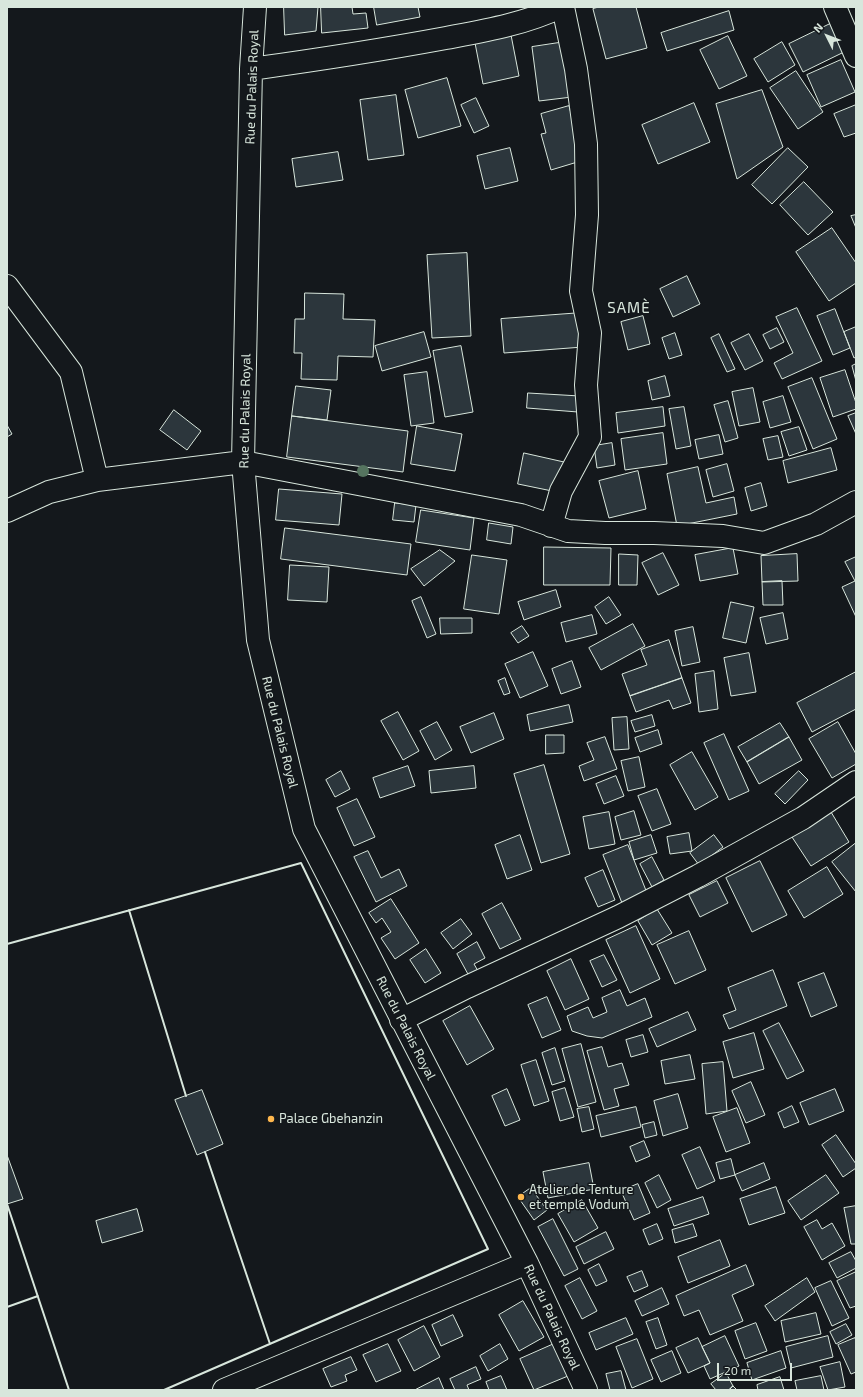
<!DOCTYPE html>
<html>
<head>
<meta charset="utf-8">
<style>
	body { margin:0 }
	#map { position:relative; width:863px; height:1397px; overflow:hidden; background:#14181c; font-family:"Exo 2",sans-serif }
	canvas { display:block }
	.frame { position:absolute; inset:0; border:8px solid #d8e6dc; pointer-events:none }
	.north { position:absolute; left:807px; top:16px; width:40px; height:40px; -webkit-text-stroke:3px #14181c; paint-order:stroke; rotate:312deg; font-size:11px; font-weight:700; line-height:16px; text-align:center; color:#d8e6dc }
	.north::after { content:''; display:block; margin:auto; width:14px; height:18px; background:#d8e6dc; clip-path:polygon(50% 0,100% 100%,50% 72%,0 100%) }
	.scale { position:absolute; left:717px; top:1363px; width:75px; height:18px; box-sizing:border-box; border:2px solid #d8e6dc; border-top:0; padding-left:5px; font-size:12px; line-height:14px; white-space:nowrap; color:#d8e6dc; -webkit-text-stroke:3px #14181c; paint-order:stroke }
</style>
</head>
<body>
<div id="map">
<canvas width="863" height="1397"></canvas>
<div class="frame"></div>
<div class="north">N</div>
<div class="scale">20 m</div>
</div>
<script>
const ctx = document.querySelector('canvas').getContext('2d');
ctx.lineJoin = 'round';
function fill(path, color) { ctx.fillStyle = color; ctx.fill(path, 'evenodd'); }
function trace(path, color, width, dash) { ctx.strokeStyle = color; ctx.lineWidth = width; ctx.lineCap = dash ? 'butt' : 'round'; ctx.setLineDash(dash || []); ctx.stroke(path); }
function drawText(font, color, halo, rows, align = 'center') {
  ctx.font = font + ' "Exo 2",sans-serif'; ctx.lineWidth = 3; ctx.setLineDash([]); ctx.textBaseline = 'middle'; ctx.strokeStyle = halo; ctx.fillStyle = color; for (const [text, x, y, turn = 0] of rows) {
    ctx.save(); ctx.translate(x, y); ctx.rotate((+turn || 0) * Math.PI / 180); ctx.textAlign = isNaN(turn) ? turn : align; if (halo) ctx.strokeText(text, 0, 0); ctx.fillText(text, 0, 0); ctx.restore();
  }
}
const building = new Path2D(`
	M284 7H318L316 31 285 35Z
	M321 7H352L353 14 366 13 368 28 322 33Z
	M374 7H418L420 17 377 25Z
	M599 7H636L647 48 606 59 593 9Z
	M729 11 734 30 667 51 661 33Z
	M830 24 844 52 803 72 789 44Z
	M511 35 519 76 483 84 475 43Z
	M728 36 747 76 719 89 700 50Z
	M565 42 572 97 539 101 532 47Z
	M782 42 795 65 768 82 754 59Z
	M841 60 855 92 821 107 807 75Z
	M796 71 823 112 798 129 770 88Z
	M447 78 461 126 418 138 405 90Z
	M762 90 783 147 737 179 716 104Z
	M396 95 404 155 368 160 360 100Z
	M476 98 489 126 474 133 461 105Z
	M694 103 710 142 658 164 642 125Z
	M856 105V133L844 137 834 114Z
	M569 106 584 160 551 170 541 134 546 133 541 114Z
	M510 148 518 181 485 189 477 156Z
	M788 148 808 167 772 204 752 185Z
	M338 152 343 180 296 187 292 159Z
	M804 182 833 212 808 235 780 205Z
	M856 215V228L851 216Z
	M832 228 856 263V283L829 301 796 252Z
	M467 253 471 336 432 338 427 255Z
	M687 276 700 304 673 317 660 289Z
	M305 293 344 294 343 319 375 320 373 357 338 356 337 380 301 379 302 353H294L295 319H304Z
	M797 308 822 361 782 379 774 363 793 353 776 317Z
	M835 309 850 348 833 355 817 316Z
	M581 313 583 347 504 353 501 319Z
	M643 316 650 344 628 350 621 322Z
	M856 327V357L854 358 844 332Z
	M777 328 784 342 770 349 763 335Z
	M424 332 431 357 382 371 375 346Z
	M675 333 682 355 669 359 662 338Z
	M719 334 735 369 727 372 711 338Z
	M749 334 763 361 745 370 731 343Z
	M461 346 473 412 445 417 433 351Z
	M856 364V381L852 366Z
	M845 370 856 403V409L833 417 820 378Z
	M427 372 434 423 411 426 404 375Z
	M665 376 670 396 652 400 648 381Z
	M812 378 837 439 813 449 788 387Z
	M296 386 331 390 327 420 292 416Z
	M753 388 760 422 739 426 732 392Z
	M528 393 580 396 578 412 527 408Z
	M783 396 791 422 770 428 763 402Z
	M728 401 738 438 725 442 714 405Z
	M663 407 665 426 618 433 616 413Z
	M684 407 691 446 676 449 669 409Z
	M174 410 201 431 187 450 160 430Z
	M856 413V434L848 416Z
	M292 416 408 431 403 472 287 457Z
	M7 425 12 434 7 437Z
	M417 426 462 434 455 471 411 464Z
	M799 427 807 450 789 456 781 432Z
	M663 433 667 464 625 470 621 439Z
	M719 435 723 454 699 459 695 440Z
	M778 436 783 457 768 460 763 439Z
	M612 443 615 465 597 468 594 446Z
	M831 448 837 470 788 483 783 461Z
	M524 453 564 462 557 492 518 484Z
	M727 464 734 491 713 497 706 470Z
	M698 467 706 503 734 497 737 514 677 526 667 474Z
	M638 471 646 509 609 518 599 481Z
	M761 483 767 506 751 511 745 488Z
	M279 489 342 494 339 525 276 520Z
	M395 503 416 505 414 522 393 520Z
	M421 510 474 518 470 550 416 542Z
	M489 523 513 527 511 544 487 540Z
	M285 528 411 544 407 575 281 559Z
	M544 547 611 548 610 585H544Z
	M733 548 738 574 700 581 695 555Z
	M440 550 455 561 424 586 411 569Z
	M663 553 679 585 658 595 642 563Z
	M619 554 638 555 637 585H619Z
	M797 554 798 581 762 582 761 556Z
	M472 555 507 560 499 614 464 609Z
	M856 557V617L842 587 855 581 845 562Z
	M290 565 329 567 327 602 288 600Z
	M782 581 783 605H763L762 582Z
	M556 590 561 607 524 620 518 602Z
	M421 597 436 634 427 638 412 601Z
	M609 597 621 615 606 624 595 607Z
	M731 602 754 607 746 643 723 638Z
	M783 613 788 639 766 644 760 618Z
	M592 615 597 634 566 642 561 623Z
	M440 618H472V633L441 634Z
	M633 624 645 646 601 670 589 648Z
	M522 626 529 636 518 643 511 633Z
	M693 627 700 662 682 666 675 631Z
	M669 640 682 678 630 696 622 674 647 665 641 650Z
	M533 652 548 686 520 698 505 664Z
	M749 653 756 692 731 696 724 658Z
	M572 661 581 687 561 694 552 669Z
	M714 671 718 709 699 712 695 674Z
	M856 672V709L812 732 797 703Z
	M505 678 510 693 504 695 498 681Z
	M682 678 691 703 673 709 669 700 636 712 630 696Z
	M569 705 573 722 530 731 527 715Z
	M398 712 419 751 403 760 381 721Z
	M494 713 504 739 471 753 460 727Z
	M652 715 655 726 635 732 631 721Z
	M627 717 629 749 614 750 612 718Z
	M437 722 452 750 435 760 420 731Z
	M838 722 856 754V764L832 778 809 739Z
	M780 723 789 737 747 762 738 747Z
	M658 730 662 744 640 752 635 738Z
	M724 734 749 791 729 800 704 743Z
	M546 735H564V753L546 754Z
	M605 737 617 769 584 781 579 766 594 760 587 743Z
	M789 737 802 760 759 784 747 762Z
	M692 752 718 797 695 810 670 765Z
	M639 757 645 787 628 791 621 761Z
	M544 765 570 854 541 863 514 774Z
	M408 766 415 786 380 798 373 778Z
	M474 766 476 788 431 793 429 771Z
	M341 771 350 789 335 797 326 780Z
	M799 771 808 780 785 804 775 794Z
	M616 776 624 796 604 804 596 784Z
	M657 789 671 824 652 831 638 796Z
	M357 799 375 837 354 846 337 808Z
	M634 811 641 835 621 840 615 817Z
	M609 812 615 844 589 849 583 817Z
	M831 812 849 842 811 866 792 837Z
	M689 833 692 851 670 854 667 837Z
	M520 835 532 870 507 879 495 845Z
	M651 835 657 853 634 860 629 842Z
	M714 835 723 847 699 865 690 853Z
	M856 843V892L832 862Z
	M628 845 647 893 622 903 603 855Z
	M368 851 381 878 399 869 407 886 376 902 354 857Z
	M652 857 664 880 652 887 640 864Z
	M760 861 787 915 752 932 726 878Z
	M827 867 843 894 804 918 788 891Z
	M603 870 615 900 598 907 585 878Z
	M717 881 728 903 700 917 689 895Z
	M391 899 419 943 395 959 381 938 391 932 382 918 376 923 369 913Z
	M502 903 521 939 500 949 482 914Z
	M657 909 672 933 652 945 638 921Z
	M461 919 472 934 453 949 441 933Z
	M636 926 660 979 630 993 606 940Z
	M689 931 706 970 675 984 657 945Z
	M477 942 485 958 474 964 478 971 469 976 457 954Z
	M426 949 441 973 425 983 410 960Z
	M604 955 617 980 602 987 590 961Z
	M571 959 589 999 565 1010 547 971Z
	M773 970 787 1006 729 1029 723 1015 736 1010 728 988Z
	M824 973 837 1006 811 1017 798 983Z
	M620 990 627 1006 645 998 652 1017 602 1038 587 1036 572 1031 567 1016 588 1007 593 1018 607 1012 602 998Z
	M547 997 561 1030 542 1038 528 1005Z
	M470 1006 494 1049 467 1065 443 1021Z
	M688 1012 696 1030 657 1047 649 1029Z
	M779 1023 804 1071 787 1079 763 1031Z
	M754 1033 764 1069 733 1078 723 1042Z
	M643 1035 648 1052 631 1057 626 1040Z
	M581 1044 596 1102 578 1107 562 1049Z
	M602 1047 608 1067 622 1063 629 1085 614 1089 619 1106 604 1110 587 1051Z
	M555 1048 565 1081 552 1085 542 1053Z
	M690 1055 695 1079 665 1084 661 1061Z
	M536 1060 549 1101 534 1106 521 1065Z
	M723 1062 727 1111 706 1114 702 1064Z
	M751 1082 765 1115 746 1123 732 1091Z
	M565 1088 574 1117 560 1121 552 1092Z
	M507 1089 520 1120 505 1126 492 1096Z
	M835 1089 844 1111 809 1125 800 1103Z
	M202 1090 223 1144 197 1155 175 1100Z
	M678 1094 688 1128 663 1136 654 1101Z
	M792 1106 799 1122 784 1128 778 1113Z
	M589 1107 594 1129 582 1132 577 1109Z
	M636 1107 641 1127 601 1137 596 1116Z
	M737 1108 750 1143 726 1152 713 1117Z
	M654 1122 657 1135 645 1138 642 1125Z
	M836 1135 856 1164V1168L843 1177 822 1145Z
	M644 1141 650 1156 636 1162 630 1147Z
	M700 1147 715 1181 697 1189 682 1155Z
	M7 1155 23 1199 7 1204Z
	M731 1159 735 1175 720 1179 716 1163Z
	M589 1163 594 1189 548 1198 543 1172Z
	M764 1163 770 1179 742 1191 735 1175Z
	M659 1175 671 1200 657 1208 645 1183Z
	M826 1175 839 1193 801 1220 788 1201Z
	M638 1184 650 1213 634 1220 621 1191Z
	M776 1187 785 1213 749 1225 740 1199Z
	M531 1188 547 1210 534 1220 518 1197Z
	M703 1197 709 1214 674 1226 668 1209Z
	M582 1200 598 1228 574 1242 558 1214Z
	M856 1206V1244H851L844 1208Z
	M137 1209 143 1231 102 1243 96 1221Z
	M553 1219 578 1269 564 1276 538 1227Z
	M817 1220 822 1229 832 1223 845 1246 822 1260 804 1227Z
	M657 1224 663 1239 649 1245 643 1230Z
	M693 1224 697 1236 675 1243 672 1230Z
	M606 1232 614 1249 584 1264 576 1247Z
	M720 1240 730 1266 688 1283 678 1257Z
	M851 1252 856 1261V1268L837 1278 829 1263Z
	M599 1264 607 1281 596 1286 588 1270Z
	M746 1265 754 1285 732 1295 743 1321 710 1335 699 1310 684 1316 676 1296Z
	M642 1271 648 1286 634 1292 627 1277Z
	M856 1272V1306L850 1308 837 1281Z
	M580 1278 597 1311 582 1319 565 1286Z
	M807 1278 815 1292 775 1321 765 1306Z
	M831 1281 849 1318 832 1326 815 1288Z
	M662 1288 669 1304 642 1316 635 1301Z
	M523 1301 544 1337 519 1351 499 1315Z
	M816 1313 821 1334 785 1342 781 1321Z
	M453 1315 463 1336 441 1346 432 1325Z
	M626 1318 633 1334 596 1350 589 1333Z
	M658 1318 667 1345 656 1349 646 1322Z
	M756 1323 767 1351 745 1359 735 1331Z
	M846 1324 852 1335 836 1344 830 1332Z
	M424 1326 440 1357 414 1371 398 1340Z
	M725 1336 739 1366 710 1379 704 1366 710 1363 702 1347Z
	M828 1336 833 1357 791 1368 786 1347Z
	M698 1338 710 1363 688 1373 676 1348Z
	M855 1338 856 1341V1372L851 1374 838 1345Z
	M637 1339 653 1379 632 1388 616 1347Z
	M388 1344 401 1371 376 1382 363 1355Z
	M500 1344 508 1359 488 1371 480 1356Z
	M554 1344 568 1376 534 1390 520 1359Z
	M672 1351 681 1373 661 1382 651 1360Z
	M781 1351 786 1368 752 1380 747 1363Z
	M351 1357 357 1370 345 1375 347 1381 331 1387 323 1369Z
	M840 1362 845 1387 828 1390 820 1367Z
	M476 1367 481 1379 467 1385 469 1390H455L450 1379Z
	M621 1371 626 1390H610L606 1374Z
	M726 1373 733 1386 729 1390H716L711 1384Z
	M501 1376 507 1390H489L486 1382Z
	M821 1376 824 1390H797L795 1381Z
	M780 1377 784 1390H758L757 1385Z
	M439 1378 444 1390H415Z
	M733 1386 737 1390H729Z`);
fill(building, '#2c363c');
trace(building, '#d8e6dc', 1);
const minor = new Path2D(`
	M255 7 251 69 243 462 258 640 304 829 527 1263 586 1390
	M835 7 856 56
	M251 69C316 60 381 50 446 38 483 31 525 24 560 7
	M7 286 71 372 97 480
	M7 511 49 492 97 480 243 462 521 515 568 531 605 533H654L723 536 764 543 816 524 856 502
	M551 526 561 491 590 437 586 385 590 333 581 291 587 215 586 144 576 69 563 7
	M401 1020 467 987 618 917 698 876 803 818 856 782
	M224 1390 527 1263`);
trace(minor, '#d8e6dc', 24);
trace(minor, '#14181c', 22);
trace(new Path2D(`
	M129 910 186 1096
	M7 944 301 863 488 1249 164 1390
	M205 1152 270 1344
	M7 1204 69 1390
	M7 1307 38 1296`), '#d8e6dc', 2);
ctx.fillStyle = '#55745f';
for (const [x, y] of [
	[363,471]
]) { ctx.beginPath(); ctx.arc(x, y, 6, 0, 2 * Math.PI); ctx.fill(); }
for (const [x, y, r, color] of [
	[271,1119,4,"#ffb74d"],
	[521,1197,4,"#ffb74d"]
]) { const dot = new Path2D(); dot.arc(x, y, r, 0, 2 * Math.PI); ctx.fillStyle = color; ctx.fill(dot); trace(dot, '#14181c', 1.5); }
drawText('13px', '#d8e6dc', '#14181c', [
	["Rue du Palais Royal",252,87,-88],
	["Rue du Palais Royal",245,411,-89],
	["Rue du Palais Royal",280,732,76],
	["Rue du Palais Royal",406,1028,63],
	["Rue du Palais Royal",552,1317,65]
]);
drawText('13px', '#d8e6dc', '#14181c', [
	["Palace Gbehanzin",279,1119],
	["Atelier de Tenture",529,1190],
	["et temple Vodum",529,1205]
], 'left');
ctx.letterSpacing = '1px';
drawText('15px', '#d8e6dc', '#14181c', [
	["SAMÈ",629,308]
]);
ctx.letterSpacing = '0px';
</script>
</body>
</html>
